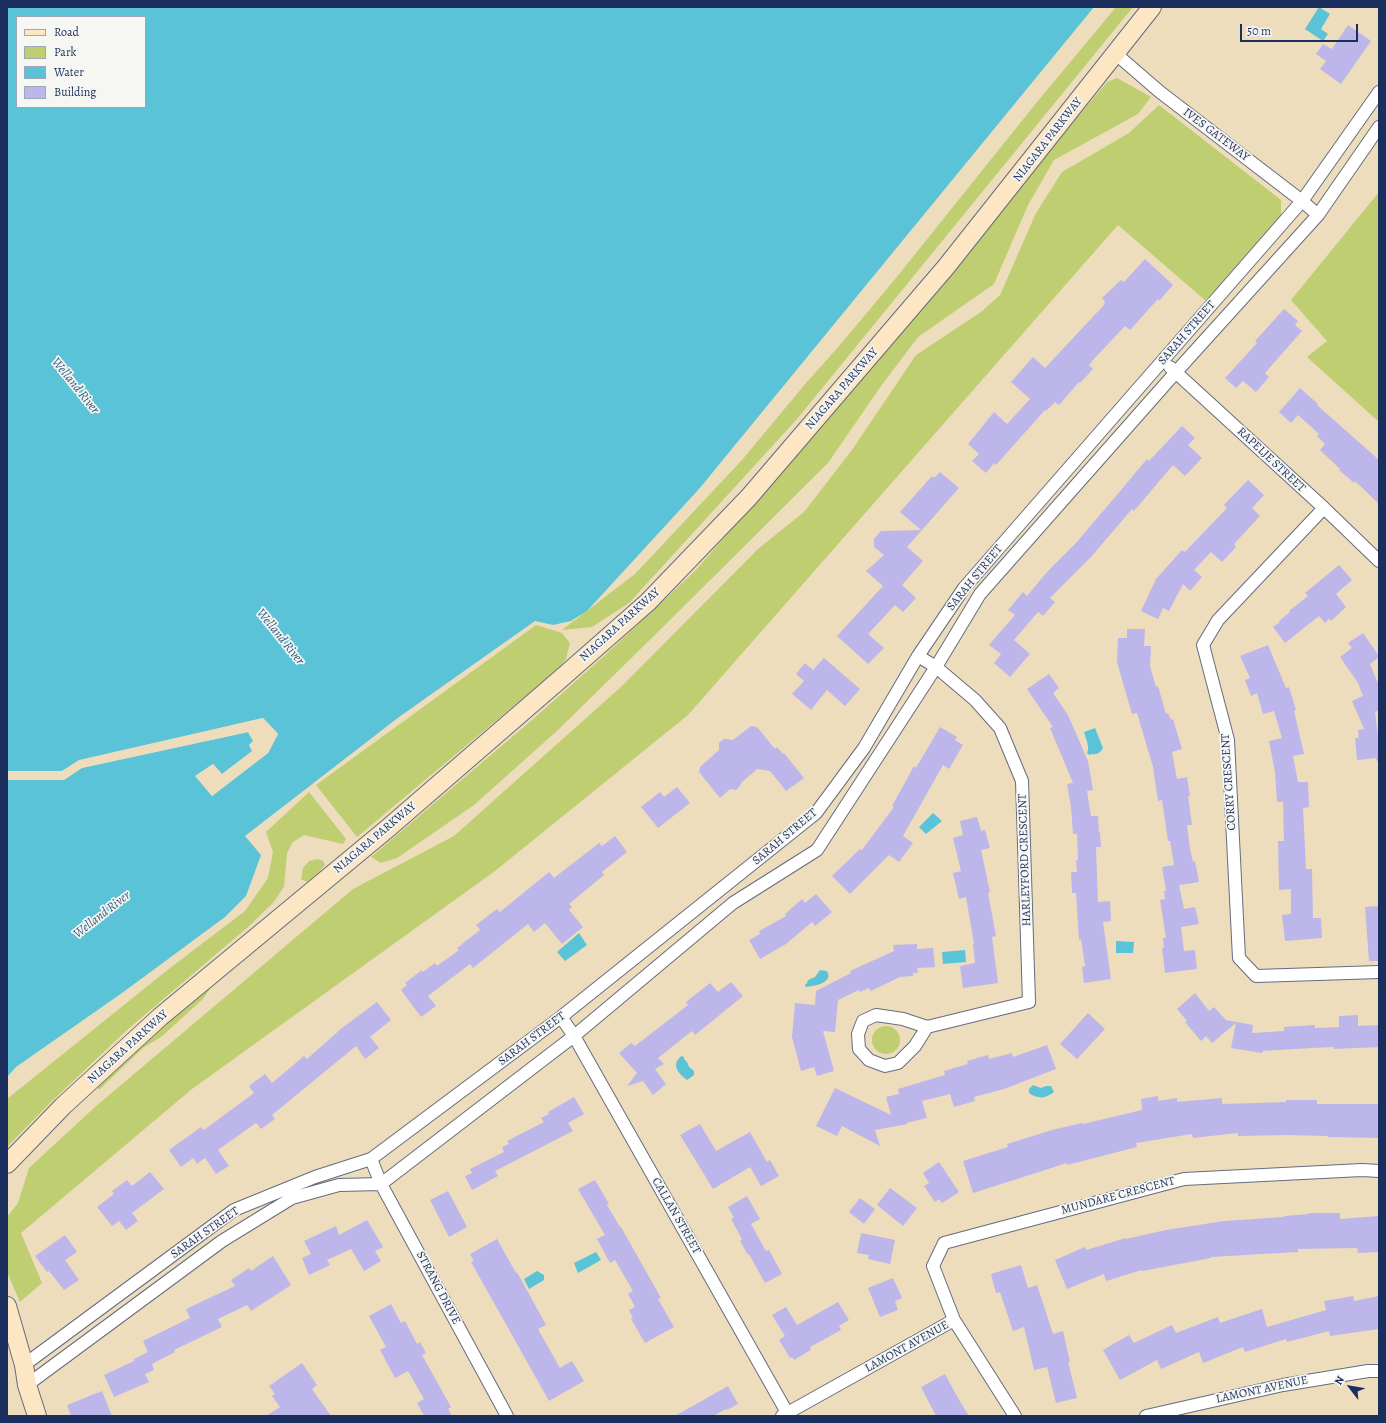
<!DOCTYPE html>
<html>
<head>
<meta charset="utf-8">
<style>
	body { margin:0 }
	#map { position:relative; width:1386px; height:1423px; overflow:hidden; background:#edddbc; font-family:Alegreya,serif }
	canvas { display:block }
	.frame { position:absolute; inset:0; border:8px solid #1b2f5e; pointer-events:none }
	.legend { position:absolute; left:16px; top:16px; width:130px; height:92px; box-sizing:border-box; background:#f6f6f2; border:1px solid #9ea6b7; margin:0; padding:5px 7px; list-style:none; font-size:12px; color:#1b2f5e }
	.legend li { display:flex; align-items:center; gap:8px; height:20px }
	.legend b { width:20px; border:1px solid #9ea6b7 }
	.north { position:absolute; left:1330px; top:1367px; width:40px; height:40px; -webkit-text-stroke:3px #f6f6f2; paint-order:stroke; rotate:301deg; font-size:11px; font-weight:700; line-height:16px; text-align:center; color:#1b2f5e }
	.north::after { content:''; display:block; margin:auto; width:14px; height:18px; background:#1b2f5e; clip-path:polygon(50% 0,100% 100%,50% 72%,0 100%) }
	.scale { position:absolute; left:1240px; top:24px; width:118px; height:18px; box-sizing:border-box; border:2px solid #1b2f5e; border-top:0; padding-left:5px; font-size:12px; line-height:14px; white-space:nowrap; color:#1b2f5e; -webkit-text-stroke:3px #f6f6f2; paint-order:stroke }
</style>
</head>
<body>
<div id="map">
<canvas width="1386" height="1423"></canvas>
<div class="frame"></div>
<ul class="legend">
<li><b style="height:5px;background:#fce6c4"></b>Road</li>
<li><b style="height:11px;background:#bece71"></b>Park</li>
<li><b style="height:11px;background:#5ac3d7"></b>Water</li>
<li><b style="height:11px;background:#bdb6eb"></b>Building</li>
</ul>
<div class="north">N</div>
<div class="scale">50 m</div>
</div>
<script>
const ctx = document.querySelector('canvas').getContext('2d');
ctx.lineJoin = 'round';
function fill(path, color) { ctx.fillStyle = color; ctx.fill(path, 'evenodd'); }
function trace(path, color, width, dash) { ctx.strokeStyle = color; ctx.lineWidth = width; ctx.lineCap = dash ? 'butt' : 'round'; ctx.setLineDash(dash || []); ctx.stroke(path); }
function drawText(font, color, halo, rows, align = 'center') {
  ctx.font = font + ' Alegreya,serif'; ctx.lineWidth = 3.5; ctx.setLineDash([]); ctx.textBaseline = 'middle'; ctx.strokeStyle = halo; ctx.fillStyle = color; for (const [text, x, y, turn = 0] of rows) {
    ctx.save(); ctx.translate(x, y); ctx.rotate((+turn || 0) * Math.PI / 180); ctx.textAlign = isNaN(turn) ? turn : align; if (halo) ctx.strokeText(text, 0, 0); ctx.fillText(text, 0, 0); ctx.restore();
  }
}
fill(new Path2D(`
	M1116 7H1133L797 419 629 603 592 627 562 630 635 574 742 460 806 383 840 345 896 278 1033 107Z
	M1117 78 1151 97 1138 114 1054 160 1028 205 994 284 918 337 881 386 828 463 667 623 558 730 474 805 397 858 381 863 371 857 532 720 603 657 694 572 807 443 924 301 1107 82Z
	M1159 105 1281 200V217L1206 301 1118 225 688 715 495 871 192 1089 21 1233 42 1283 20 1302 7 1272V1217L18 1203 29 1168 95 1107 353 889 454 836 622 686 758 549 804 512 852 450 916 355 981 312 1000 295 1036 213 1062 172 1129 133Z
	M1379 192V422L1307 357 1327 341 1291 300Z
	M536 625 562 633 570 643 566 659 559 668 357 837 316 785Z
	M309 792 346 839 343 844 304 835 293 842 287 853 284 887 273 903 248 927 127 1030 51 1102 7 1147V1099L170 968 245 911 268 878 273 852 266 832Z
	M318 859 323 861 325 865 317 874 307 882 301 879 303 868 309 861Z
	M214 983 203 999 161 1037 143 1048 99 1090 97 1087 201 992Z
	M872 1040a14 14 0 1 1 28 0a14 14 0 1 1-28 0Z`), '#bece71');
fill(new Path2D(`
	M7 7H1094L699 489 587 611 571 621 553 625 535 621 399 717 245 836 261 855 246 896 225 917 122 993 16 1067 7 1077V780H64L81 768 248 732 254 741 249 745 253 751 222 774 213 764 196 776 212 796 268 753 278 734 263 718 79 760 62 771H7ZM17 17H145V107H17Z
	M1319 7 1330 14 1321 29 1328 34 1323 41 1305 29Z
	M1095 728 1103 748C1100 753 1097 755 1092 754L1090 755 1087 753C1090 747 1086 739 1084 732Z
	M933 813 942 821 926 834 919 827Z
	M579 933 587 945 565 961 557 952Z
	M1116 941 1134 942 1133 953H1116Z
	M965 950 966 962 943 964 942 952Z
	M820 970 827 971C834 983 814 986 806 987L805 985 807 983 808 980 815 977Z
	M681 1056 684 1057V1059L687 1062 689 1067 694 1071V1075L687 1080C682 1076 673 1069 677 1061 678 1059 680 1058 681 1056Z
	M1033 1085 1041 1088 1046 1086H1051L1054 1092C1045 1099 1038 1099 1029 1093V1089Z
	M596 1252 601 1260 578 1273 574 1263Z
	M537 1271 544 1275V1280L529 1289 524 1279Z`), '#5ac3d7');
fill(new Path2D(`
	M263 718 278 734 268 753 212 796 195 776 213 764 222 774 252 751 249 745 253 741 248 732 82 768 64 780H7V778H63L81 766 249 730 255 740 252 746 255 750 254 752 222 776 220 775 213 767 198 776 213 793 266 751 275 735 262 720 80 762 63 773H7V771H62L79 761Z`), '#edddbc');
fill(new Path2D(`
	M1348 25 1371 41 1341 84 1320 69 1326 61 1316 54 1323 44 1332 49Z
	M1145 259 1173 285 1159 301 1158 299 1130 330 1125 326 1093 360 1089 365 1093 369 1080 383 1079 382 1059 405 1055 402 1046 411 1045 410 996 465 994 463 986 473 972 461 979 454 968 444 994 412 1007 424 1030 399 1011 382 1033 357 1045 368 1103 306 1105 302 1102 298 1121 280 1124 282Z
	M1284 309 1298 321 1295 325 1302 331 1265 373 1269 377 1256 392 1243 381 1236 388 1225 378 1257 343 1255 341Z
	M1300 388 1318 404 1317 405 1379 460V504L1355 481 1354 483 1339 470 1340 469 1320 450 1325 444 1317 436 1319 434 1298 415 1291 423 1279 412Z
	M1182 426 1195 438 1188 445 1202 458 1185 476 1173 465 1134 511 1132 509 1091 557 1050 598 1055 602 1043 616 1038 612 1014 640 1030 654 1010 677 994 663 1001 654 989 645 1015 615 1008 610 1023 592 1027 596 1047 572 1076 543 1116 496 1147 459 1149 461Z
	M940 472 959 488 907 547 923 561 902 585 916 598 903 612 895 605 868 634 884 648 868 664 837 636 883 586 866 571 884 555 874 547V539L881 531 921 530 900 512 932 476 934 478Z
	M1248 480 1264 495 1252 508 1260 516 1234 544 1236 547 1222 562 1211 552 1194 570 1202 577 1190 591 1183 584 1169 611 1163 608 1158 619 1141 611 1156 579 1182 550 1185 552 1227 508 1224 505Z
	M1339 565 1352 580 1336 594 1346 607 1331 621 1329 619 1325 623 1319 616 1285 643 1273 627 1280 622 1279 621 1290 612 1289 611 1308 596 1305 593Z
	M1127 629H1145L1144 646H1151L1150 666 1156 687 1158 686 1166 714 1168 713 1171 720 1173 719 1182 749 1172 752 1177 779 1187 777 1190 796H1188L1192 825H1187L1190 849 1193 862 1195 861 1199 882 1179 885 1184 909 1195 907 1199 924 1181 927 1184 951 1195 950 1197 969 1165 973 1162 948H1164L1163 938H1166L1160 900 1165 899 1164 891H1166L1162 867 1174 865 1170 841H1168L1162 800 1158 801 1153 767 1137 713 1132 714 1117 662 1118 638H1127Z
	M1363 633 1379 656V657L1370 664 1379 686V710L1375 712 1379 744V761H1377L1376 758 1357 760 1355 738H1359L1358 730 1364 729 1352 701 1363 696 1358 683 1340 657 1352 648 1348 643Z
	M1268 645 1286 688 1289 687 1296 710 1294 711 1304 754 1293 756 1298 782H1308L1309 807 1303 808 1306 869H1312L1313 918H1321L1322 938 1285 941 1282 915 1291 914V889L1279 890 1278 841H1284L1283 802H1277L1275 772 1269 741 1282 738 1274 711 1263 714 1257 693 1251 696 1245 680 1250 678 1240 656Z
	M824 658 860 689 845 706 827 690 811 710 792 694 804 681 796 674 805 663 813 670Z
	M1049 674 1059 688 1053 693 1068 715 1088 761 1093 790 1087 791 1091 816H1098L1099 832H1100L1101 847H1096L1098 902 1110 901 1111 921 1103 922 1111 979 1084 983 1082 967 1085 966 1081 939 1079 940 1076 893H1072L1071 872H1077L1076 860H1078L1077 834H1073L1071 807 1067 784 1073 783 1050 728 1053 727 1027 689Z
	M751 726 757 727 775 749 777 747 783 754 784 753 804 778 786 791 770 771 757 769 741 783 740 786 736 790 730 789 720 798 699 772 700 767 719 750V743L724 739 733 740Z
	M940 727 957 737 955 740 963 745 949 769 943 765 903 836 913 843 899 862 889 855 850 894 832 876 860 849 862 850 894 807 892 806 914 766 916 768Z
	M677 787 690 803 658 828 641 807 660 792 664 797Z
	M977 817 981 831 985 830 990 848 981 850 990 892 988 893 996 936 992 937 998 983 963 988 960 966 975 963 973 944H974L966 897 959 899 953 873 961 871 953 838 963 835 960 821Z
	M615 836 627 852 602 872 604 875 569 904 572 907 569 910 583 927 562 944 545 923 534 932 528 924 473 968 470 964 428 996 436 1006 421 1017 401 990 407 985 405 983 422 970 423 972 435 963 437 966 459 950 457 948 480 930 476 925 497 909 500 912 549 872 554 878 599 843 602 846Z
	M816 894 832 912 815 926 812 922 786 944 760 959 749 940 760 934 759 931 786 916 785 914 802 899 805 903Z
	M1379 906V961H1369L1365 907Z
	M917 944V949L933 948 935 967 917 968 918 973H913V976L900 977 871 991 869 988 860 992 859 990 838 1000 835 1032 823 1031 834 1071 817 1076 814 1067 801 1071 792 1037 795 1003 815 1005 816 991 851 973 850 971 894 951 893 945Z
	M731 982 743 996 695 1035 692 1031 658 1058 664 1064 655 1069 666 1084 653 1095 643 1081 627 1086 637 1073 619 1053 631 1043 635 1046 688 1005 686 1002 710 983 718 992Z
	M1195 993 1209 1011 1214 1007 1226 1020 1253 1025 1252 1033 1284 1031V1027L1315 1025V1028L1339 1027V1016L1358 1015V1026L1379 1025V1047L1334 1049V1047L1312 1048 1263 1051 1262 1053 1231 1048 1236 1023 1212 1043 1206 1036 1201 1041 1185 1022 1187 1021 1177 1009Z
	M377 1002 391 1020 370 1037 379 1048 365 1059 356 1046 272 1115 275 1119 261 1129 256 1123 218 1150 229 1166 216 1174 205 1158 197 1164 193 1158 181 1167 169 1150 201 1127 204 1130 254 1093 249 1086 265 1074 272 1083 304 1056 307 1059 342 1028Z
	M1088 1013 1105 1029 1077 1059 1060 1044Z
	M1047 1045 1056 1069 1004 1089 974 1097 975 1101 954 1107 950 1094 922 1101 927 1118 906 1123 908 1124 875 1130 880 1146 842 1126 837 1136 816 1126 835 1088 891 1115 886 1097 899 1094 898 1089 945 1075 944 1071 968 1064 967 1061 988 1055 989 1059 1012 1053 1013 1057Z
	M1158 1096V1101L1177 1098V1102L1222 1098V1104L1286 1102V1100H1317V1104H1379V1138L1328 1137V1136L1286 1135 1238 1136V1133L1193 1138 1192 1134 1136 1143 1137 1147 1067 1165V1163L973 1193 963 1161 1008 1147 1007 1144 1052 1130 1082 1123 1083 1124 1142 1110 1141 1099Z
	M574 1097 584 1114 568 1123 573 1131 495 1171 498 1176 472 1190 465 1176 472 1173 470 1169 504 1152 502 1147 509 1144 507 1141 544 1122 541 1118 549 1114 548 1112Z
	M700 1124 716 1151 750 1132 767 1162 770 1160 779 1176 761 1186 750 1167 713 1189 680 1135Z
	M939 1162 959 1192 942 1203 939 1199 935 1202 924 1186 929 1183 923 1173Z
	M150 1172 164 1189 132 1213 138 1221 126 1230 119 1221 112 1226 97 1207 114 1194 112 1191 127 1180 132 1186Z
	M595 1180 609 1204 607 1205 620 1227H621L661 1298 658 1299 674 1327 645 1343 631 1319 633 1318 629 1310 635 1307 628 1294 633 1291 615 1260 610 1263 597 1239 605 1235 578 1189Z
	M890 1188 917 1208 903 1226 877 1205Z
	M448 1191 467 1227 449 1237 430 1200Z
	M747 1196 760 1219 751 1224 766 1251 769 1250 782 1274 765 1283 749 1254 748 1255 740 1241 742 1239 731 1219 734 1218 728 1207Z
	M860 1198 875 1209 864 1224 849 1212Z
	M1309 1213H1340V1219L1379 1216V1252L1358 1253 1357 1248 1298 1249V1252L1211 1257V1258L1142 1271V1270L1106 1281 1104 1274 1067 1289 1055 1260 1085 1247 1086 1250 1126 1238V1239L1166 1230 1224 1221 1284 1217V1216L1309 1214Z
	M367 1220 383 1247 375 1251 381 1261 364 1271 351 1249 327 1260 330 1265 309 1275 302 1258 311 1254 304 1241 336 1226 339 1235Z
	M861 1233 895 1240 890 1264 868 1259 869 1255 857 1253Z
	M65 1235 77 1252 65 1260 79 1280 64 1290 49 1271 47 1272 35 1256Z
	M497 1239 516 1273 517 1272 546 1325 538 1329 560 1368 572 1361 584 1381 549 1401 471 1262 474 1261 470 1254Z
	M273 1256 291 1285 251 1311 247 1305 218 1319 222 1327 174 1350 175 1352 152 1364 154 1370 145 1374 149 1382 114 1397 104 1375 134 1361V1359L148 1352 143 1341 190 1318 186 1309 235 1286 231 1280 249 1268 251 1271Z
	M1021 1265 1028 1288 1037 1285 1053 1334 1063 1331 1070 1362H1068L1077 1398 1056 1403 1047 1367 1034 1370 1024 1327 1013 1331 1000 1292 996 1293 991 1274Z
	M893 1278 902 1298 895 1301 898 1310 880 1317 868 1288Z
	M1353 1296 1354 1301 1379 1296V1329L1330 1336 1329 1331 1287 1342 1286 1339 1245 1352 1243 1347 1203 1363 1199 1352 1161 1369 1157 1360 1120 1380 1103 1350 1129 1335 1134 1343 1172 1325 1176 1333 1218 1317 1220 1323 1262 1309 1267 1327 1326 1310 1324 1301Z
	M838 1302 849 1320 839 1326 841 1330 810 1347 811 1350 794 1360 792 1357 790 1358 779 1340 785 1336 772 1315 786 1307 797 1325Z
	M391 1304 401 1323 405 1321 417 1344 420 1342 426 1353 422 1355 451 1407 448 1409 452 1416H424L417 1403 424 1399 408 1371 395 1378 380 1350 386 1347 369 1316Z
	M302 1363 317 1385 312 1389 331 1416H266L280 1407 272 1396 275 1394 269 1386Z
	M945 1374 958 1398 969 1416H936L921 1387Z
	M728 1386 738 1404 727 1410 726 1409 713 1416H675Z
	M102 1391 112 1416H71L67 1405Z`), '#bdb6eb');
const minor = new Path2D(`
	M1116 54 1160 92 1302 201 1318 215
	M1170 367 1324 508 1379 561
	M1324 508 1218 620 1203 645 1228 740 1239 958 1256 976 1379 972
	M918 656 936 667 975 700 1000 728 1022 781 1029 1002 927 1027 903 1019 876 1015 863 1021 858 1034 859 1049 869 1060 885 1066 898 1063 915 1046 927 1027
	M561 1017 574 1036 789 1416
	M371 1159 381 1184 507 1416
	M24 1365 234 1210 315 1177 371 1159 561 1017 816 813 864 748 918 656 964 588 1302 201 1379 92
	M27 1385 222 1241 292 1198 339 1185 381 1184 574 1036 733 903 817 850 936 667 980 594 1176 372 1318 215 1379 127
	M782 1416 954 1320
	M1015 1416 954 1320 933 1266 944 1243 1184 1179 1362 1170 1379 1171
	M1146 1416 1283 1385 1368 1371H1379`);
const secondary = new Path2D(`
	M7 1164 63 1106 160 1017 387 829 565 675 648 602 749 497 946 267 1152 7
	M7 1306 24 1365 27 1385 37 1416`);
trace(minor, '#646c7f', 14);
trace(secondary, '#646c7f', 20);
trace(minor, '#fff', 12);
trace(secondary, '#fce6c4', 18);
drawText('12px', '#1b2f5e', '#f6f6f2', [
	["IVES GATEWAY",1216,135,37],
	["NIAGARA PARKWAY",1048,140,-52],
	["SARAH STREET",1187,333,-49],
	["NIAGARA PARKWAY",842,389,-49],
	["RAPELJE STREET",1271,460,43],
	["SARAH STREET",975,578,-51],
	["NIAGARA PARKWAY",620,625,-42],
	["CORRY CRESCENT",1229,782,-94],
	["SARAH STREET",785,837,-40],
	["NIAGARA PARKWAY",375,838,-40],
	["HARLEYFORD CRESCENT",1025,860,-92],
	["SARAH STREET",532,1039,-37],
	["NIAGARA PARKWAY",128,1047,-42],
	["MUNDARE CRESCENT",1118,1196,-15],
	["CALLAN STREET",676,1216,60],
	["SARAH STREET",205,1233,-35],
	["STRANG DRIVE",438,1288,62],
	["LAMONT AVENUE",907,1347,-29],
	["LAMONT AVENUE",1262,1390,-12]
]);
drawText('italic 13px', '#2e5b82', '#f6f6f2', [
	["Welland River",75,386,51],
	["Welland River",280,637,51],
	["Welland River",102,915,-38]
]);
</script>
</body>
</html>
